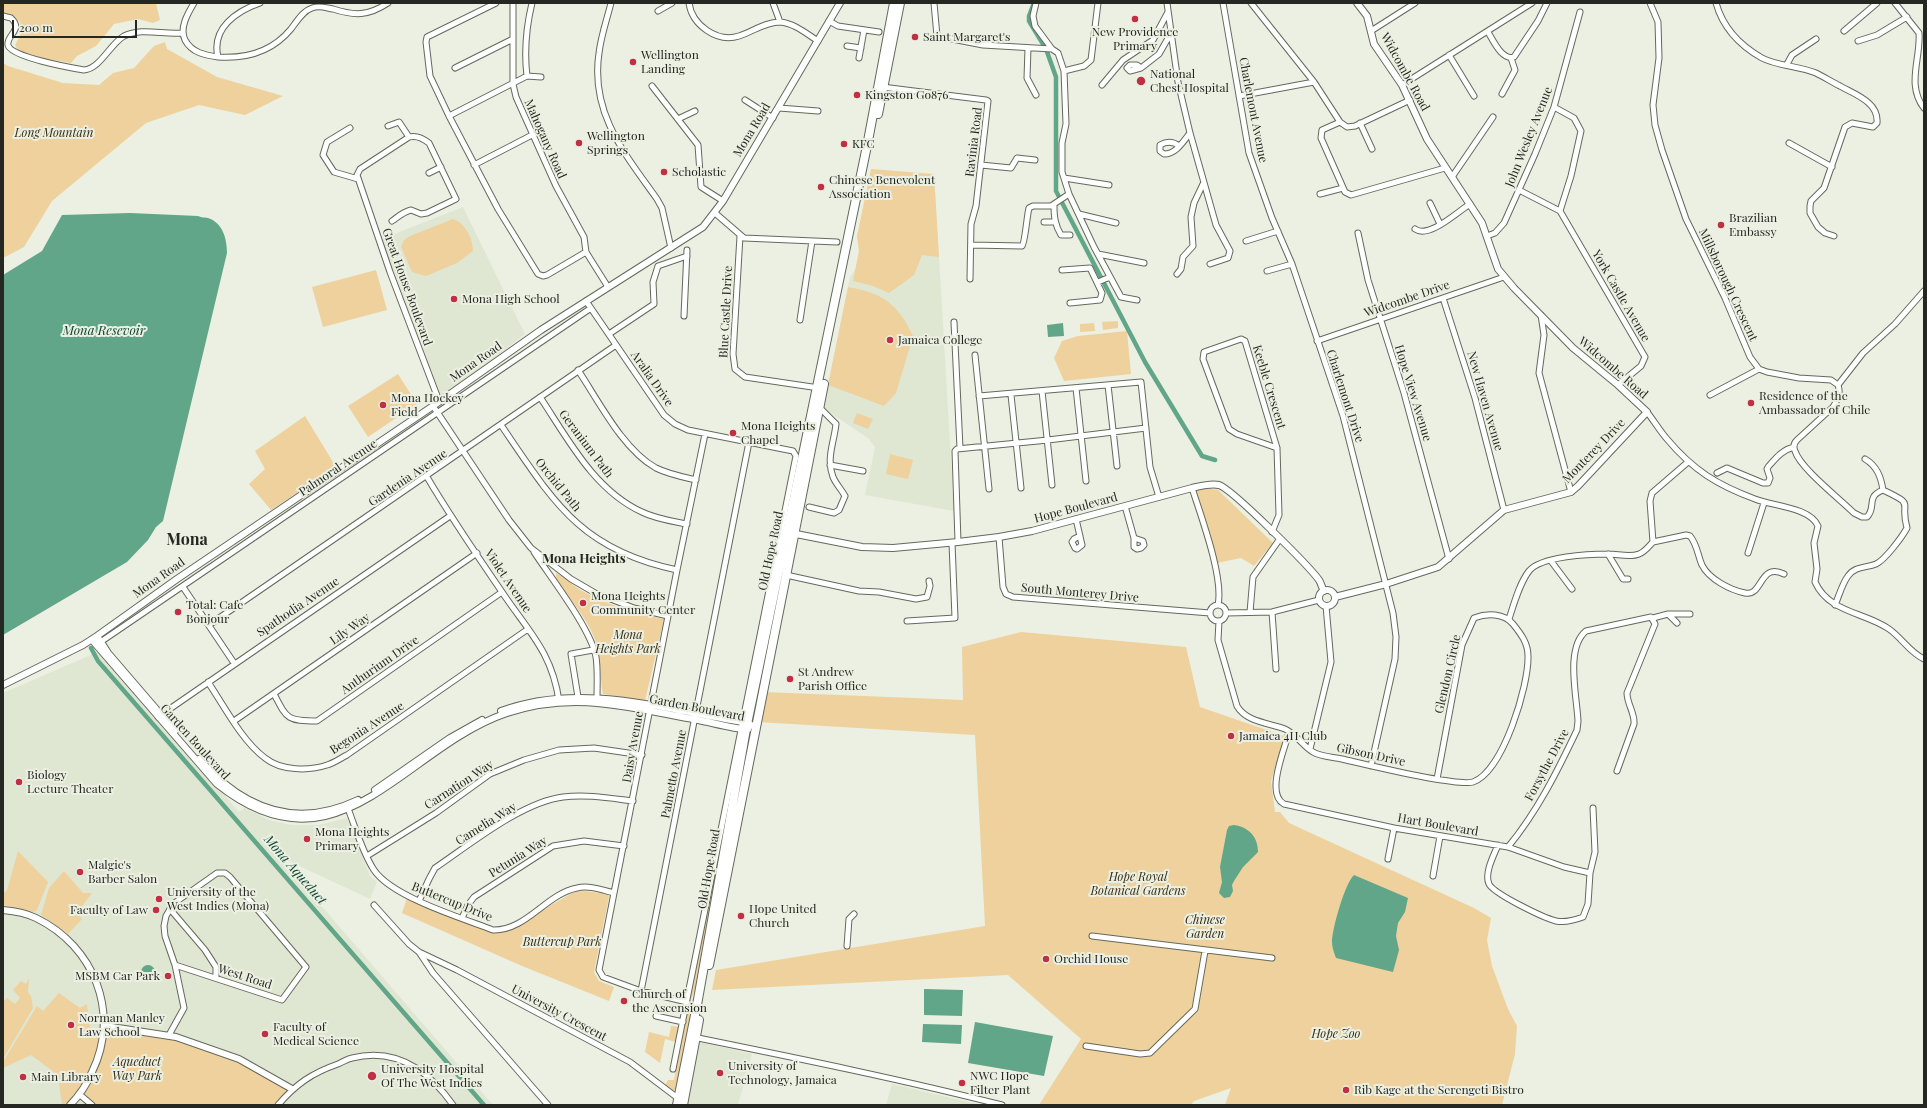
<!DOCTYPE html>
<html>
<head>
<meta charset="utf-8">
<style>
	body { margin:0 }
	#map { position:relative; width:1927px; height:1108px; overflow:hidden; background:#ebf0e2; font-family:"Playfair Display",serif }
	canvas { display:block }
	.frame { position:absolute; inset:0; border:4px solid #252722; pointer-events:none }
	.scale { position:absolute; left:12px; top:20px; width:125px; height:18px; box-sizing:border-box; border:2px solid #252722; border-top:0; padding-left:5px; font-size:12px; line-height:14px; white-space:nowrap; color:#252722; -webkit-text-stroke:3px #ebf0e2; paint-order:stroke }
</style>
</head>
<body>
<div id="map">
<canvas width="1927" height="1108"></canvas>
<div class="frame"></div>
<div class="scale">200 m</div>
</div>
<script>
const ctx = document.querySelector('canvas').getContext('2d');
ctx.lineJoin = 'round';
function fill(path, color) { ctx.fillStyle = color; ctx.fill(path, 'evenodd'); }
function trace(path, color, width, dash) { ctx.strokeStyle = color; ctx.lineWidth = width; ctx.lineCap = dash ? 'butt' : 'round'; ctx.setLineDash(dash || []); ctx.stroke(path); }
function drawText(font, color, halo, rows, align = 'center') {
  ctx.font = font + ' "Playfair Display",serif'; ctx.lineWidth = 4; ctx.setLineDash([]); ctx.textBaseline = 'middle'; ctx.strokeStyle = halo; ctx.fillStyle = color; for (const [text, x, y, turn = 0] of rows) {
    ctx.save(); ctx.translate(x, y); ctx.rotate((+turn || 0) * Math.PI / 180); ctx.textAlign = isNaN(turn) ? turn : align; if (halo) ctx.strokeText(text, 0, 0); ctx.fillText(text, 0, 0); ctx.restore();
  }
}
fill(new Path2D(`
	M934 174 941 291 954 511 865 495 875 447 868 438 823 408 850 277 856 268 859 251 857 236Z
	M463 207 525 334 439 401 379 240Z
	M100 651 239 812 245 808 269 820 291 825H319L347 818 370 876 377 882 370 899 291 862 281 859 493 1105H3V693Z
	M699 1042 752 1054 738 1105H688Z
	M892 1084 981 1105H886Z`), '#dfe7d2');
fill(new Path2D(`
	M3 3H156L160 20 153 23 138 19 114 24 96 46 77 56 71 63 28 56 19 52 15 45 21 34 20 22 12 16 3 17Z
	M165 42 167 49 217 77 283 96 245 115 199 105 146 123 52 201 24 247 3 258V63L8 66 63 83 99 85 113 73 134 68 154 46Z
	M871 169 934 174 939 257 922 255 914 275 889 293 873 286 853 281 859 251 857 236Z
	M453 219C465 223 473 238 473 251L457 263 426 276 412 272 401 247 404 240 410 236Z
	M376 270 387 310 323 327 312 287Z
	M848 287C883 293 898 304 913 336L896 393 884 406 828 385Z
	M1118 321V328L1103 330 1102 322Z
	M1094 323 1095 331 1080 332V324Z
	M1127 331 1131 374 1064 381 1054 358 1062 341 1078 336Z
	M398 374 417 404 368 437 348 406Z
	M857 413 873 419 868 429 853 423Z
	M305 416 336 467 271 510 249 484 265 469 255 451Z
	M890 454 913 460 908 479 886 474Z
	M1205 488 1218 490 1273 543 1254 566 1241 558 1217 563 1195 491Z
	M556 573C566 577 573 586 582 591 608 605 636 613 664 619L645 701 603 694C600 680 601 665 598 650 594 627 571 599 556 581Z
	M1021 632 1186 647 1200 707 1284 736 1271 782 1275 812H1280L1289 823 1474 908 1491 918 1487 940 1492 966 1508 1009 1517 1026 1515 1054 1502 1105H1225L1231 1088 1194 1101 1191 1105H1039L1081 1039 1008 975 712 990 716 970 985 926 975 735 758 722 764 692 963 700 962 647Z
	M742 733 731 803 696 986 691 1000 689 1021 677 1087 673 1092 664 1087 668 1080H674Z
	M18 851 48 882 37 910 34 912 3 905V894L7 890Z
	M64 871 83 893H92L77 913 82 919 68 934 41 915 49 888Z
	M585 891 608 894 609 897 594 972 599 981 614 987 609 1001 522 966 402 913 407 898 496 932 506 931 574 892Z
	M29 978 28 992 31 996 33 1008 3 1059V1002L7 998 15 1004 20 998 13 990 21 981 26 984Z
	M59 993 80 1008 87 1004 90 1028 100 1031 96 1057 78 1091 65 1105H62L58 1075 31 1055 3 1068V1062L37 1006 43 1011Z
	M671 1026 680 1027 676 1042 665 1039 660 1063 645 1052 649 1032 669 1037Z
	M107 1028 173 1038 239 1060 290 1090 276 1105H94L83 1096C98 1071 104 1056 107 1028Z`), '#eed19d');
fill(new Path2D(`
	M130 213 198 216C202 218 204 217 208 218 223 223 227 239 227 253L163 521 156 527 148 540 127 562 3 635V275L42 251 62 215Z
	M1063 323 1064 336 1048 337 1047 325Z
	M1234 825C1248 827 1258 836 1258 852L1243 867 1234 881 1232 885 1233 891 1230 897 1224 898 1219 893 1222 882 1220 867 1227 830 1229 826Z
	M1354 875 1408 898 1405 912 1398 923 1396 936 1399 950 1393 972 1336 958C1334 953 1332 947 1332 942 1332 929 1345 883 1354 875Z
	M141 972a7 7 0 1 1 14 0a7 7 0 1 1-14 0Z
	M924 989 963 990 962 1016 924 1015Z
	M975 1022 1053 1036 1044 1076 968 1063Z
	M923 1024 962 1025 961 1044 922 1042Z`), '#62a68a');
trace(new Path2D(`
	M1034 3 1029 16V21L1046 49 1056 77V191L1145 362 1202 456 1215 460
	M91 648 98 661 484 1105`), '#62a68a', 4.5);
const minor = new Path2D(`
	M194 3C188 13 179 28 185 40 192 53 205 55 218 57 247 59 272 52 291 29 297 21 303 11 312 8 320 5 326 8 333 9 355 16 368 16 388 3
	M496 3 427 37 426 42 430 76 449 116 498 209 538 274 543 276 547 275 586 252
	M513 3V84L516 97 556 186 584 237 586 252
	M611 3C607 19 601 36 599 53 590 113 625 154 657 199L662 208 671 248
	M689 3C692 25 717 43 739 36 752 32 765 22 780 22 794 23 807 34 818 41
	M773 3 780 22
	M934 3 937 36 983 45 1052 49
	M1036 3 1033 16 1035 26 1052 49 1058 53 1064 71 1066 124 1062 143V172L1069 194 1094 247 1121 297 1137 300
	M1167 3 1178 82 1190 133 1216 225 1230 251 1228 258 1210 264
	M1223 3 1249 153 1272 218 1292 264 1343 416 1393 613 1396 637 1395 659 1371 766
	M1251 3 1314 82 1340 122
	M1650 3 1658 22 1659 58 1653 105 1655 125 1662 150 1686 219 1725 298 1750 357 1759 369 1767 372 1799 378 1831 380 1838 385
	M1716 3C1723 28 1739 45 1762 58 1777 66 1799 66 1816 73 1824 77 1832 82 1840 86 1854 94 1879 102 1877 123L1873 127 1852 123 1845 127 1824 188 1811 201 1810 206V213L1818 227 1825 233 1834 236
	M1895 3 1919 33C1921 58 1906 85 1924 108
	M658 11 672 3
	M3 16 11 18C24 30 6 35 8 45 10 57 72 68 84 70 100 69 110 44 124 36 142 27 163 35 182 33
	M829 21 838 26 879 32
	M1371 31 1415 3
	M1844 31 1877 3
	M1488 32C1493 40 1502 61 1514 57L1538 21 1547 3
	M1858 41 1877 35 1907 17
	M847 46 861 48
	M1028 48 1027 78 1036 95
	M1449 55 1474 96
	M218 57C211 28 237 11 260 3
	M859 58 864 30
	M1787 64 1792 55 1816 39
	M1130 65H1137L1141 68 1130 71 1127 68Z
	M455 68 513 39
	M1141 68 1159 54 1171 33
	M1064 71 1084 66 1091 60 1098 3
	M527 76C524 51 526 28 532 3
	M1102 85 1123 60 1153 40 1168 12
	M1402 85 1532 3
	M652 86 698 145 701 187 723 201
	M882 87 986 100 988 101 976 206 971 224 970 279
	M1502 94 1515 70 1511 58
	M1239 96 1314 82
	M745 100 773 118
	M1410 100 1355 126 1347 127 1340 122 1322 130 1321 138 1345 192 1351 195 1445 168
	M1554 107 1574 118 1581 131 1571 176 1560 211
	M779 108 818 111
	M449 116 527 76 541 77
	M678 119 695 111
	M1360 123 1372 149
	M388 126 399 122 409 137
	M350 128 327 142 323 155 334 172 358 179
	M1789 143 1832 167
	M1179 146C1173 141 1167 141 1160 145V151L1164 154C1176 154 1183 142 1190 133
	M474 165 532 135
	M981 165 1011 168 1017 158 1035 160
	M429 173 441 167
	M1452 177 1493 117
	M1064 178 1109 185
	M1519 190 1560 211
	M1320 194 1343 188
	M1430 203 1440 224
	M1054 205C1054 217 1055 225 1061 235H1070
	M1560 211 1645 357 1641 366 1618 385
	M715 213 744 238 837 242
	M1079 214 1116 223
	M392 221C399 216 403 212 411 210L421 214 427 213 456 199 429 143C424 139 416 135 409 137L360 169 357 175 390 272 439 401
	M1044 222H1055
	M1415 229C1429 239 1457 212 1470 204
	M1358 233 1368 280 1404 393 1449 559
	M740 236 733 354 735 369 745 377 819 388
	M1487 236 1495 233 1504 223 1535 154 1554 107 1580 12
	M1246 241 1278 231
	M971 245 1022 246C1025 243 1027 215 1029 208L1033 206H1051L1069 194
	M586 252 608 287
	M1098 254 1144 263
	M1062 270 1090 268 1102 293 1100 300 1070 303
	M1267 271 1292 264
	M1177 274 1181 269 1183 257 1193 246 1191 217 1194 203 1203 184
	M1098 282 1110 277
	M1443 298 1475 398 1504 510
	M586 301 664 415 675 424 688 430 793 451 796 456 673 1069
	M1541 315 1544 335 1539 373 1571 492
	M684 316 687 250
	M800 320 812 241
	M954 322 960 448
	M609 334 654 304 653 282 658 266 687 256
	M1317 341 1504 277
	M975 355 989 489
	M578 370C598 400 623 450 656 468 668 474 683 477 696 480
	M1108 385 1117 466
	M1838 385 1863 353 1895 324 1924 291
	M1076 388 1086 481
	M1042 391 1052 485
	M1011 395 1021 488
	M1710 395 1759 369
	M979 396 1141 382 1150 467 1159 497
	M540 397C568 439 594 490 642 512 656 519 672 521 687 524
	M433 406 509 520 531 548 571 579 595 593 634 608 668 616
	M1647 412C1654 421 1660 431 1667 439 1693 470 1717 485 1755 499 1772 506 1810 507 1818 526L1814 543 1817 569 1815 582C1829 613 1865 612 1889 629 1902 638 1909 652 1924 659
	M501 425C553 501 580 550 677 570
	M1865 459C1877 466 1881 477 1883 490
	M830 465 863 471
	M1717 473 1727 468 1763 483H1768L1770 478 1767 469 1768 467C1776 458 1782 450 1794 447
	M427 477C450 516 476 554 502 592 528 631 552 652 559 701
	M1192 488C1201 516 1224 578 1218 605
	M1125 506 1134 538V547L1137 549 1141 548 1144 545 1143 541 1134 538
	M809 507 834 513 839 510 845 496C841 489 836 484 833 477 826 458 834 443 836 424L819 407
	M1076 519 1082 545 1077 549 1075 548 1072 542 1074 539 1080 536
	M1272 532 1279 515 1277 448 1245 341 1241 339 1204 352 1203 359 1229 429 1237 434 1277 448
	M999 537 1003 587 1006 594 1013 597 1210 613
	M958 542 955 451 957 449 1048 440 1146 428
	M1653 542 1686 535 1690 536C1697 544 1698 556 1702 565 1709 579 1730 590 1745 593 1763 597 1759 562 1784 574
	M534 552C551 578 591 629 596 657 598 670 597 684 597 697
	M1748 553 1764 503
	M1608 554 1623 579H1628
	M1551 561 1572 589
	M786 575 859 591 879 592 916 599 927 597 930 586 929 581
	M183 587 234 663
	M1210 613a8 8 0 1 1 16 0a8 8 0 1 1-16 0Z
	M1835 605C1839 596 1842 584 1848 576 1855 566 1866 568 1876 564 1885 560 1902 537 1907 528 1899 500 1917 506 1883 490 1865 497 1877 507 1867 517H1862L1854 513C1840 499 1800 468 1795 451 1793 447 1794 443 1797 440L1833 407C1838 399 1841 394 1838 385
	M1250 612 1253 577 1279 540
	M1272 612 1276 669
	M1226 613 1272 612 1319 600
	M1668 614H1690
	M1653 618 1668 614 1677 623
	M1509 619C1514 604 1519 584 1529 571 1541 556 1590 554 1609 554 1618 554 1630 558 1639 554 1645 552 1649 546 1653 542L1650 501 1652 493 1688 462
	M907 621 955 618 952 543
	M1219 621 1218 640 1237 706C1246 722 1269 723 1285 729 1296 734 1303 746 1313 752 1321 757 1334 757 1342 759 1364 764 1457 787 1473 782 1503 772 1529 685 1528 656 1528 643 1521 634 1513 624 1504 613 1487 613 1474 618L1462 645 1437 779
	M209 625 616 345
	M99 643 591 308
	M208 682C224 706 242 741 265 758 281 771 309 771 327 765 334 763 341 758 347 755L528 629
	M274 694C287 719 287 721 317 721L502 592
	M578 697 571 654 593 650
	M158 717 450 516
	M234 721 477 553
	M1289 732C1285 748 1265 794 1284 804L1394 828 1508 847 1564 867 1590 873
	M1310 749 1331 662 1326 606
	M347 806C355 826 362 852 374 870 392 897 462 918 493 930 526 931 546 894 577 888 589 885 602 890 614 893
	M1498 845C1494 855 1484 873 1489 884 1494 894 1544 918 1556 921 1565 923 1575 920 1583 917L1588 904 1590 873 1595 852 1593 808
	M1508 847C1537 812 1557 772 1577 730L1578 721C1577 697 1565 648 1586 631L1651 617 1655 624 1627 693C1627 704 1635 713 1634 724L1617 771
	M367 856 436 813 490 774 524 760 559 750 594 748 642 755
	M1388 859 1394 828
	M1433 876 1440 836
	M419 901 429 879 435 868C469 845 522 802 563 797 586 794 609 798 633 801
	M374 905 409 944 419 952 457 970 630 1062 679 1099
	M170 909 205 950 216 967V978
	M462 918 468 905 474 897 553 846 584 841 624 846
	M1092 936 1272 958
	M847 946 849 919 854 914
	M419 952 433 973 548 1105
	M641 991 749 442
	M687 1002 641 991 603 977 599 970 677 570 705 434
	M656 1016 683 1022
	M169 1035 184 1008 175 965 165 936 164 926 166 916 173 904 217 873H225L230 877 306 967 282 1000 175 965
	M693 1037C796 1058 900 1079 1002 1105
	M1086 1046 1140 1054 1150 1053 1195 1009 1205 951
	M79 1094 92 1105
	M278 1105C296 1084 312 1073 338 1064 343 1062 347 1059 352 1058 396 1047 429 1071 453 1105`);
const tertiary = new Path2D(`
	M791 533 862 547 893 548 958 542 999 537 1032 531 1192 488C1201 486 1210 483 1219 485 1232 489 1309 566 1319 580 1321 583 1322 588 1324 591
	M1319 598a8 8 0 1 1 16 0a8 8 0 1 1-16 0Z
	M1335 597 1386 584 1438 567 1504 510 1571 492 1578 486 1647 412 1618 385 1573 348 1514 288 1498 269 1482 223 1427 139 1402 85 1374 44 1367 16 1357 3
	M97 636 108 653 175 731
	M92 640 217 784C338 881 403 748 507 713 575 690 630 708 698 720 710 722 737 730 748 729
	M3 685 83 645 97 636 177 579 433 406 541 330 703 227 723 201 840 3
	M501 711C582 681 666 710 748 723L756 728
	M199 759C243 809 295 830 358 800
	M375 790 450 738 482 720
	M3 910C14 911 26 913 36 918 94 946 121 1013 92 1072 87 1084 79 1096 70 1105
	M105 1026 176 1037 239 1059 292 1089`);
const primary = new Path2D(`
	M878 114 900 3
	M709 965 824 384
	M677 1105 697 1005 746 729 868 141 894 3
	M683 1105 699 1020`);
trace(minor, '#64695c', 7);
trace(tertiary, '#64695c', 8);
trace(primary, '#64695c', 10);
trace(minor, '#fff', 5);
trace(tertiary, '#fff', 6);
trace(primary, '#fff', 8);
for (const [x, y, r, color] of [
	[1135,19,4,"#c02f42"],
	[915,37,4,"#c02f42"],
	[633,62,4,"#c02f42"],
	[1141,81,5,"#c02f42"],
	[857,95,4,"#c02f42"],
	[579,143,4,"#c02f42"],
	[844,144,4,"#c02f42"],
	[664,172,4,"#c02f42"],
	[821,187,4,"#c02f42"],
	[1721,225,4,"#c02f42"],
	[454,299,4,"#c02f42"],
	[890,340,4,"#c02f42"],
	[1751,403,4,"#c02f42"],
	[383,405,4,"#c02f42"],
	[733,433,4,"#c02f42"],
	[583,603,4,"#c02f42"],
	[178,612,4,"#c02f42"],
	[790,679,4,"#c02f42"],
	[1231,736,4,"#c02f42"],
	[19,782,4,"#c02f42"],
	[307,839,4,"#c02f42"],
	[80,872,4,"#c02f42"],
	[159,899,4,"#c02f42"],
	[156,910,4,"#c02f42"],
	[741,916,4,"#c02f42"],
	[1046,959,4,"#c02f42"],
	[168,976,4,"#c02f42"],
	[624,1001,4,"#c02f42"],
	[71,1025,4,"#c02f42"],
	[265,1034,4,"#c02f42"],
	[720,1073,4,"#c02f42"],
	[372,1076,5,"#c02f42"],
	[23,1077,4,"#c02f42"],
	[962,1083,4,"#c02f42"],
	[1346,1090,4,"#c02f42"]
]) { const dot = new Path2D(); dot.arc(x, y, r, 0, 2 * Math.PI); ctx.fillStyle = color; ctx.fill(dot); trace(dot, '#ebf0e2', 1.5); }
drawText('12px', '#252722', '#ebf0e2', [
	["New Providence",1135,32,"center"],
	["Primary",1135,46,"center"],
	["Saint Margaret's",923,37],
	["Wellington",641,55],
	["Landing",641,69],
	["National",1150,74],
	["Chest Hospital",1150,88],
	["Kingston Go876",865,95],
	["Wellington",587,136],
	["Springs",587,150],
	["KFC",852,144],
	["Scholastic",672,172],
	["Chinese Benevolent",829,180],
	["Association",829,194],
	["Brazilian",1729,218],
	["Embassy",1729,232],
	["Mona High School",462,299],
	["Jamaica College",898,340],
	["Residence of the",1759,396],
	["Ambassador of Chile",1759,410],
	["Mona Hockey",391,398],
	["Field",391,412],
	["Mona Heights",741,426],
	["Chapel",741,440],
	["Mona Heights",591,596],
	["Community Center",591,610],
	["Total: Cafe",186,605],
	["Bonjour",186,619],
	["St Andrew",798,672],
	["Parish Office",798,686],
	["Jamaica 4H Club",1239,736],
	["Biology",27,775],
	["Lecture Theater",27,789],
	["Mona Heights",315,832],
	["Primary",315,846],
	["Malgie's",88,865],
	["Barber Salon",88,879],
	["University of the",167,892],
	["West Indies (Mona)",167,906],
	["Hope United",749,909],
	["Church",749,923],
	["Faculty of Law",148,910,"right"],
	["Orchid House",1054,959],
	["MSBM Car Park",160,976,"right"],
	["Church of",632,994],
	["the Ascension",632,1008],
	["Norman Manley",79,1018],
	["Law School",79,1032],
	["Faculty of",273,1027],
	["Medical Science",273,1041],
	["University of",728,1066],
	["Technology, Jamaica",728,1080],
	["University Hospital",381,1069],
	["Of The West Indies",381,1083],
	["NWC Hope",970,1076],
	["Filter Plant",970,1090],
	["Main Library",31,1077],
	["Rib Kage at the Serengeti Bistro",1354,1090]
], 'left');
drawText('12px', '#252722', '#ebf0e2', [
	["Widcombe Road",1405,72,61],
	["Charlemont Avenue",1253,110,79],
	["Mona Road",752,130,-59],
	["John Wesley Avenue",1529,137,-68],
	["Mahogany Road",545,139,66],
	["Ravinia Road",974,142,-83],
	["Millsborough Crescent",1728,285,65],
	["Great House Boulevard",407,287,70],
	["York Castle Avenue",1621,296,60],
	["Widcombe Drive",1407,299,-19],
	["Blue Castle Drive",726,312,-87],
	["Mona Road",476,362,-35],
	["Widcombe Road",1613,368,41],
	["Aralia Drive",652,379,55],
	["Keeble Crescent",1269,387,73],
	["Hope View Avenue",1413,393,73],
	["Charlemont Drive",1345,396,72],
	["New Haven Avenue",1485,401,74],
	["Geranium Path",586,444,53],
	["Monterey Drive",1594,451,-46],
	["Palmoral Avenue",338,468,-34],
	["Gardenia Avenue",408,478,-34],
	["Orchid Path",558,485,51],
	["Hope Boulevard",1076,508,-15],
	["Old Hope Road",771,551,-78],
	["Mona Road",159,578,-35],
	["Violet Avenue",508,581,56],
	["South Monterey Drive",1080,593,5],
	["Spathodia Avenue",298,607,-34],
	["Lily Way",350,629,-35],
	["Anthurium Drive",380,665,-35],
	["Glendon Circle",1448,674,-77],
	["Garden Boulevard",697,708,11],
	["Begonia Avenue",367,728,-33],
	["Garden Boulevard",195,742,48],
	["Daisy Avenue",633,747,-80],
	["Gibson Drive",1371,755,12],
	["Forsythe Drive",1547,765,-62],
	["Palmetto Avenue",674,774,-79],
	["Carnation Way",459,785,-33],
	["Camelia Way",486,824,-32],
	["Hart Boulevard",1438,825,10],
	["Petunia Way",518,857,-32],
	["Old Hope Road",709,869,-80],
	["Buttercup Drive",452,902,22],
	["West Road",245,977,18],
	["University Crescent",559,1013,28]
]);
drawText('italic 12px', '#382b11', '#ebf0e2', [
	["Long Mountain",54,133],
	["Mona",628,635],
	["Heights Park",628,649],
	["Hope Royal",1138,877],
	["Botanical Gardens",1138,891],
	["Chinese",1205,920],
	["Garden",1205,934],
	["Buttercup Park",562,942],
	["Hope Zoo",1336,1034],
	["Aqueduct",137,1062],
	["Way Park",137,1076]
]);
drawText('italic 13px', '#0a4431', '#ebf0e2', [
	["Mona Resevoir",104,331],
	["Mona Aqueduct",295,870,49]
]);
drawText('bold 13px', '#252722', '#ebf0e2', [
	["Mona Heights",584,559]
]);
drawText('bold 16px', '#252722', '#ebf0e2', [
	["Mona",187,540]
]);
</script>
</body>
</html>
